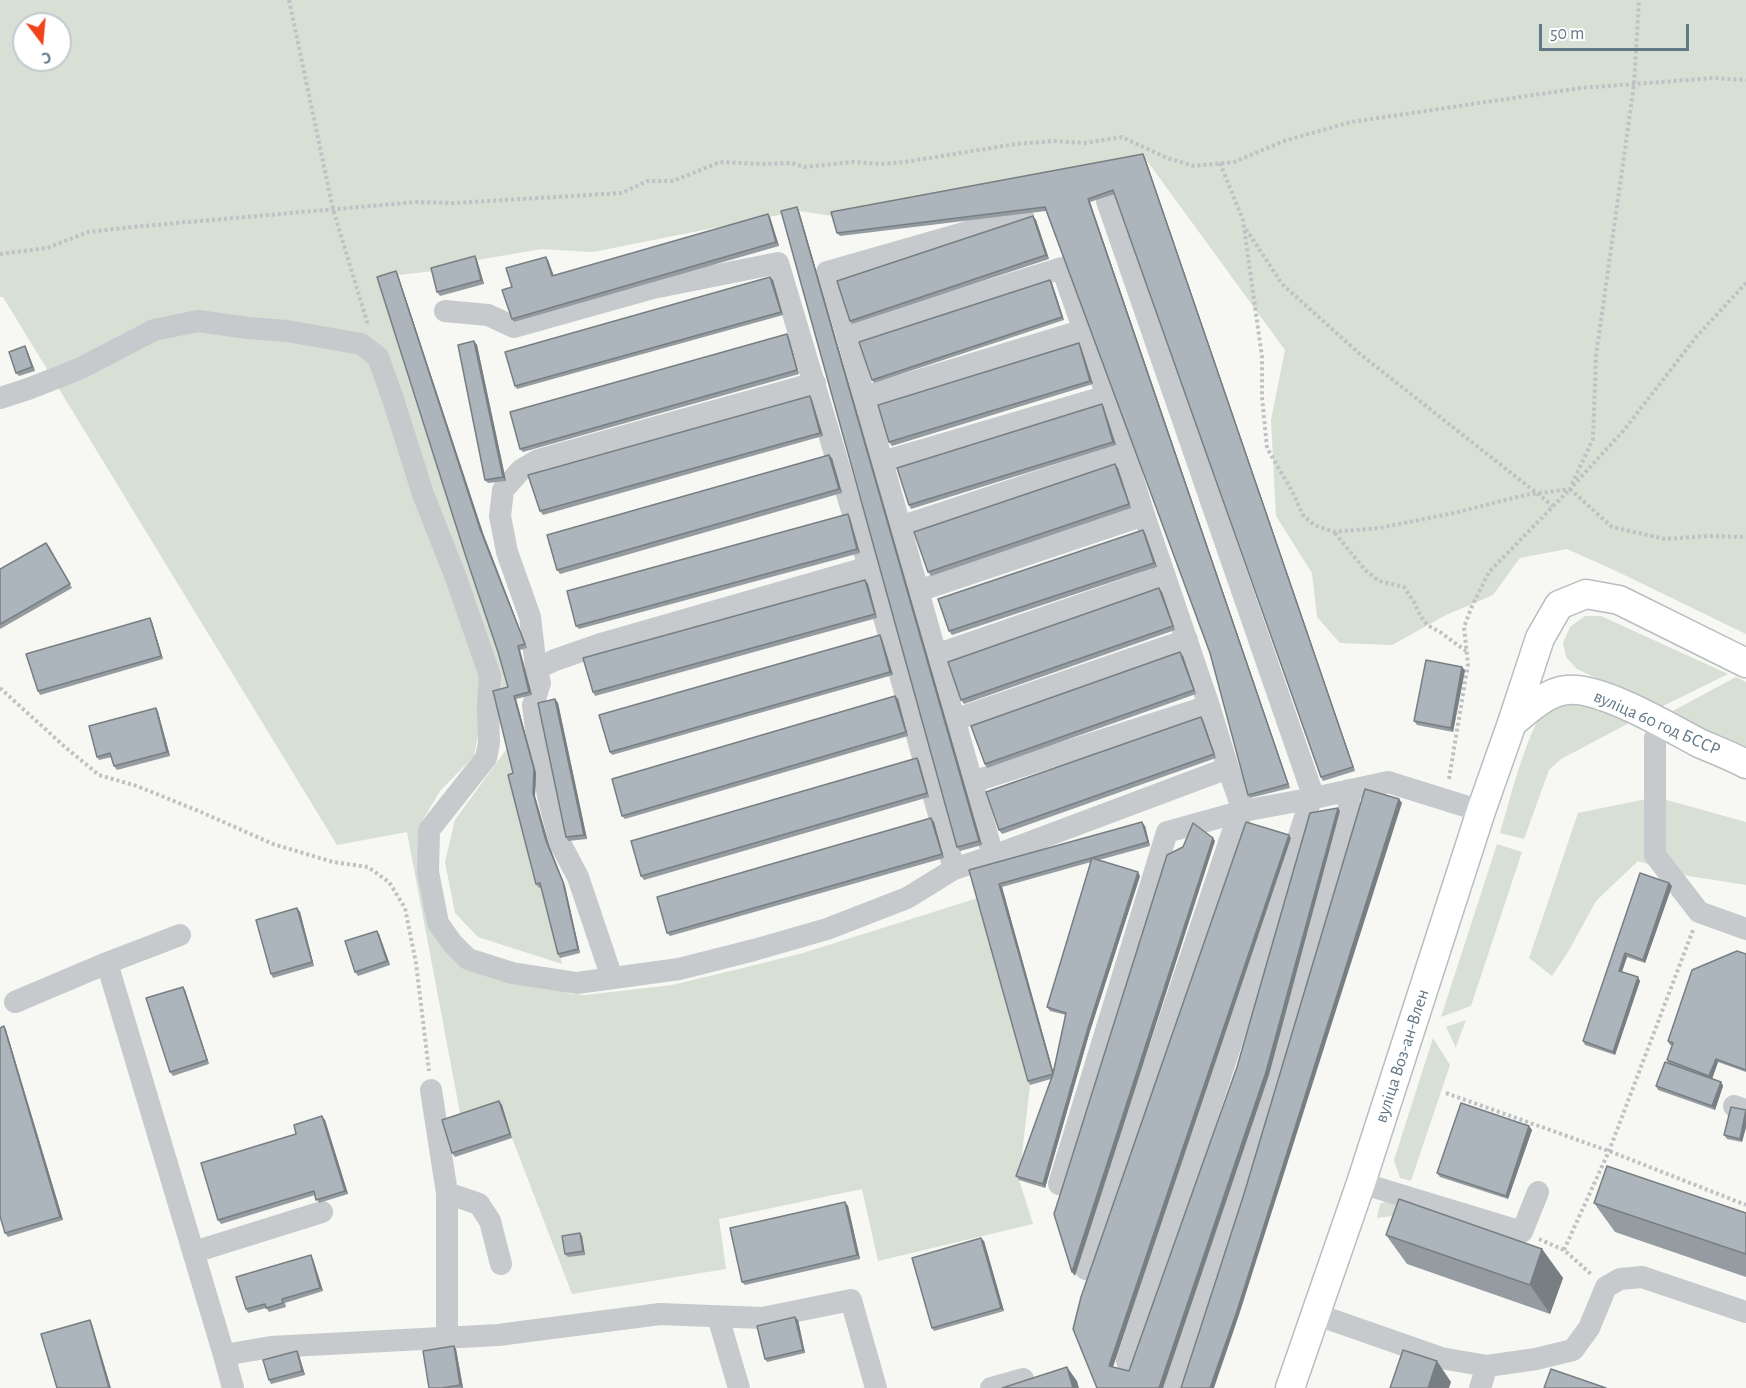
<!DOCTYPE html>
<html>
<head>
<meta charset="utf-8">
<style>
	body { margin:0 }
	#map { position:relative; width:1746px; height:1388px; overflow:hidden; background:#f7f7f3; font-family:"Alegreya Sans",sans-serif }
	canvas { display:block }
	.north { position:absolute; left:12px; top:12px; width:60px; height:60px; box-sizing:border-box; background:#fff; border:2px solid #c1c9cf; border-radius:50%; rotate:164deg; font-size:16px; font-weight:700; line-height:24px; text-align:center; color:#637887 }
	.north::after { content:''; display:block; margin:auto; width:21px; height:27px; background:#f14319; clip-path:polygon(50% 0,100% 100%,50% 72%,0 100%) }
	.scale { position:absolute; left:1539px; top:24px; width:150px; height:27px; box-sizing:border-box; border:3px solid #637887; border-top:0; padding-left:8px; font-size:18px; line-height:21px; white-space:nowrap; color:#637887; -webkit-text-stroke:4px #fff; paint-order:stroke }
</style>
</head>
<body>
<div id="map">
<canvas width="1746" height="1388"></canvas>
<div class="north">С</div>
<div class="scale">50 m</div>
</div>
<script>
const ctx = document.querySelector('canvas').getContext('2d');
ctx.lineJoin = 'round';
function fill(path, color) { ctx.fillStyle = color; ctx.fill(path, 'evenodd'); }
function trace(path, color, width, dash) { ctx.strokeStyle = color; ctx.lineWidth = width; ctx.lineCap = dash ? 'butt' : 'round'; ctx.setLineDash(dash || []); ctx.stroke(path); }
function drawText(font, color, halo, rows, align = 'center') {
  ctx.font = font + ' "Alegreya Sans",sans-serif'; ctx.lineWidth = 6; ctx.setLineDash([]); ctx.textBaseline = 'middle'; ctx.strokeStyle = halo; ctx.fillStyle = color; for (const [text, x, y, turn = 0] of rows) {
    ctx.save(); ctx.translate(x, y); ctx.rotate((+turn || 0) * Math.PI / 180); ctx.textAlign = isNaN(turn) ? turn : align; if (halo) ctx.strokeText(text, 0, 0); ctx.fillText(text, 0, 0); ctx.restore();
  }
}
fill(new Path2D(`
	M0 0H1746V634L1616 571 1567 549 1520 558 1493 595 1446 615 1392 645 1340 643 1317 617 1312 573 1276 516 1271 420 1285 350 1145 158 833 216 799 211 593 252 542 249 477 260 433 271 398 275 380 281 501 656 510 691 481 718 474 756 440 791 419 826 433 932 571 994 586 995 672 985 743 968 803 953 978 898 1030 1085 1019 1180 1033 1224 878 1261 862 1189 719 1219 726 1269 572 1294 512 1138 502 1105 461 1118 407 832 337 845 3 297H0ZM24 24H60V60H24Z
	M1585 616H1601L1728 674 1659 708 1577 669 1566 657 1563 643 1570 627Z
	M1736 677 1746 682V750L1669 713Z
	M1588 701 1631 722 1561 759 1549 770 1524 839 1500 833C1508 808 1530 715 1551 705 1557 702 1581 702 1588 701Z
	M508 747 539 887H542L562 964 478 937 455 913 445 862 455 820Z
	M1656 797 1746 822V885L1689 876 1638 861 1596 901 1568 952 1552 976 1529 958 1578 813Z
	M1497 844 1522 852 1471 1006 1441 1017Z
	M1466 1020 1456 1047V1048L1446 1027Z
	M1433 1038 1450 1065 1411 1181 1400 1178 1394 1160Z
	M1389 1200 1402 1204 1399 1215 1377 1218 1380 1204Z`), '#d8dfd4');
const major = new Path2D(`
	M1512 723C1528 710 1546 692 1567 690 1600 686 1669 727 1699 743 1715 750 1731 756 1746 764
	M1290 1388 1361 1183 1481 811 1512 723 1540 638 1559 605 1586 594 1619 600 1746 663`);
trace(major, '#b9bdc1', 31);
trace(new Path2D(`
	M289 0 333 209 368 325
	M1220 163 1243 220 1262 357V397L1267 448 1292 491 1303 515 1314 525 1334 532 1379 528 1454 513 1525 495 1570 489 1624 430 1697 336 1746 283
	M1246 229 1282 284 1360 354 1553 506
	M0 254 47 248 88 232 132 227 416 202 455 203 622 193 647 181H673L720 162 762 164 792 163 804 167 853 162 881 164 905 162 1016 144 1053 141 1085 143 1122 137 1167 158 1194 166 1234 162 1284 141 1351 122 1581 88 1714 78 1746 80
	M1572 484 1593 439 1596 356 1634 85 1639 0
	M1570 489 1612 527 1665 539 1708 536 1746 537
	M1335 533 1365 570 1379 581 1404 587 1414 602 1420 615 1427 625 1440 632 1466 651
	M0 688 65 747 99 775 137 786 201 812 273 844 333 862 368 867 389 882 405 908 416 963 429 1071
	M1449 779 1468 664 1464 627 1472 606 1489 572 1569 490
	M1446 1093 1609 1151 1746 1205
	M1539 1239 1564 1250 1592 1275
	M1564 1250 1609 1151 1693 930`), '#bfc2c4', 4, [3, 3]);
trace(new Path2D(`
	M1107 201 1314 798
	M445 311 488 315 514 327 653 288 778 263 886 624 954 869 993 856 1228 768 1243 811 1314 798 1388 782 1481 811
	M847 335 827 272 1023 216
	M815 383 538 460 521 470 503 490 500 516 507 552 530 617 536 669 555 660 604 643 869 567
	M864 397 1084 330
	M0 398 28 389 79 369 154 330 198 321 248 328 287 331 361 344 378 357 394 402 423 494 456 578 490 676 488 705 489 743 486 758 429 830 428 872 438 923 452 943 468 959 512 973 577 983 679 969 754 950 827 929 907 898 954 869
	M882 462 1107 396
	M900 527 1125 453
	M918 591 1144 515
	M936 655 1165 576
	M536 669 540 683 533 705 536 729 548 796 560 843 578 877 612 978
	M954 720 1187 640
	M1655 738V855L1699 912 1746 929
	M972 782 1209 706
	M993 856 918 591 847 335 1062 268 1107 396 1144 515 1209 706 1228 768
	M180 935 107 963 224 1355
	M15 1002 107 963
	M431 1090 447 1193V1337
	M1734 1106 1746 1110
	M1361 1183 1522 1232 1538 1192
	M1059 1184 1167 832 1243 811
	M447 1193 479 1204 490 1221 501 1264
	M194 1252 322 1212
	M1086 1269 1232 834 1243 811
	M1315 1314 1441 1358 1487 1366 1536 1359 1573 1350 1589 1328 1606 1287 1620 1279 1642 1277 1746 1312
	M718 1317 739 1388
	M1127 1361 1311 799
	M233 1388 224 1355 271 1347 498 1335 660 1314 762 1318 851 1300 876 1388
	M991 1388 1023 1379
	M1169 1388 1276 1079 1349 818V790
	M1480 1388 1487 1366`), '#c6cacd', 22);
trace(major, '#fff', 28);
fill(new Path2D(`
	M1143 154 1145 158 1355 771 1323 781 1321 777 1115 194 1090 202 1290 788 1250 798 1248 795 1210 653 1046 211 840 236 837 233Z
	M799 211 982 845 960 851 957 847Z
	M1033 216 1036 220 1049 259 852 324 850 321Z
	M770 217 779 246 514 322 512 319V287L546 257 548 260 554 276Z
	M475 256 477 260 484 284 440 296 437 292Z
	M396 271 398 275 483 533 527 648 520 650 532 695 516 699 536 773 535 796 549 845 565 886 580 953 560 958 558 954 541 887 539 888 536 884 513 773 508 687Z
	M773 280 783 315 517 389 515 386Z
	M1050 280 1052 283 1064 320 874 383 872 380Z
	M787 334 789 338 799 374 523 452 520 449Z
	M474 341 477 345 506 481 488 483 485 480Z
	M1079 343 1081 347 1093 384 892 446 889 442Z
	M25 346 27 350 35 371 19 376 16 373Z
	M810 396 812 400 823 436 543 515 540 511Z
	M1104 408 1116 445 911 509 909 505Z
	M832 458 842 493 560 574 557 570Z
	M1118 468 1131 508 931 576 928 572Z
	M850 518 860 553 579 629 576 626Z
	M1143 530 1145 533 1157 567 952 635 949 631Z
	M49 546 72 588 0 629V569Z
	M865 580 868 584 877 618 595 696 593 692Z
	M1162 592 1175 630 964 704 961 700Z
	M152 622 163 659 40 695 38 691Z
	M880 635 882 639 893 675 612 755 610 752Z
	M1183 656 1196 694 987 768 985 764Z
	M1465 670 1453 732 1417 725 1414 721Z
	M895 696 898 699 908 736 625 819 622 816Z
	M555 699 558 703 587 839 568 841 566 837Z
	M156 708 158 712 170 756 117 770 114 766 112 757 99 760 97 757Z
	M1201 717 1203 720 1216 758 1002 834 999 830Z
	M919 761 929 797 644 880 641 876Z
	M931 818 934 822 944 858 670 936 667 933Z
	M1145 826 1150 846 1099 860 1140 876 1090 1031 1045 1188 1019 1180 1016 1176 1051 1079 1030 1085 1028 1081 969 870ZM1091 862 1047 1007 1050 1011 1066 1015 1053 1071 1002 887Z
	M1640 873 1669 883 1672 886 1645 963 1627 957 1622 972 1640 981 1615 1055 1585 1045 1583 1041Z
	M297 908 300 912 314 966 273 978 271 974Z
	M379 934 390 965 358 976 355 972Z
	M1746 954V1072L1718 1062 1712 1079 1721 1082 1723 1086 1715 1110 1658 1090 1656 1086 1669 1064 1667 1060 1672 1045H1670L1668 1041Z
	M183 987 185 990 209 1064 173 1076 170 1072Z
	M4 1026 6 1030 63 1220 8 1237 5 1233Z
	M499 1101 502 1105 512 1138 455 1157 452 1153Z
	M1746 1110V1127L1742 1142 1727 1139 1724 1135Z
	M325 1120 348 1194 319 1203 315 1195 221 1224 218 1220 296 1134Z
	M1529 1126 1532 1130 1508 1199 1440 1177 1437 1173Z
	M845 1202 848 1206 860 1259 745 1285 742 1282Z
	M1594 1203 1746 1213V1277L1615 1232Z
	M1386 1235 1542 1249 1563 1278 1550 1314 1407 1264Z
	M582 1236 585 1255 568 1257 565 1254Z
	M984 1241 1004 1311 934 1331 932 1328Z
	M313 1259 323 1291 285 1303 286 1307 269 1312 266 1308 248 1313 246 1309Z
	M798 1320 805 1353 767 1362 765 1359Z
	M454 1346 456 1349 463 1388H429Z
	M297 1351 299 1355 305 1375 271 1384 269 1380Z`), '#949ca1');
fill(new Path2D(`
	M1143 154 1145 158 1355 771 1353 767Z
	M1088 199 1090 202 1290 788 1288 784Z
	M797 207 799 211 982 845 979 841Z
	M768 214 770 217 779 246 776 242Z
	M1033 216 1036 220 1049 259 1046 255Z
	M475 256 477 260 484 284 481 280Z
	M546 257 548 260 555 280 552 276Z
	M396 271 398 275 483 533 527 648 525 644 480 529Z
	M770 277 773 280 783 315 781 312Z
	M1050 280 1052 283 1064 320 1062 317Z
	M787 334 789 338 799 374 797 370Z
	M474 341 477 345 506 481 503 477Z
	M1079 343 1081 347 1093 384 1090 381Z
	M25 346 27 350 35 371 32 367Z
	M810 396 812 400 823 436 820 433Z
	M1102 404 1104 408 1116 445 1113 442Z
	M829 455 832 458 842 493 839 489Z
	M1115 464 1118 468 1131 508 1129 504Z
	M848 514 850 518 860 553 857 549Z
	M1143 530 1145 533 1157 567 1154 563Z
	M865 580 868 584 877 618 875 614Z
	M1159 588 1162 592 1175 630 1173 626Z
	M150 618 152 622 163 659 161 656Z
	M880 635 882 639 893 675 890 672Z
	M518 646 520 650 532 695 529 692Z
	M1180 652 1183 656 1196 694 1194 690Z
	M1462 667 1465 670 1453 732 1451 728Z
	M514 696 516 699 536 773 535 796 549 845 565 886 580 953 578 949 533 793Z
	M895 696 898 699 908 736 906 732Z
	M555 699 558 703 587 839 584 835Z
	M156 708 158 712 170 756 167 752Z
	M1201 717 1203 720 1216 758 1214 754Z
	M917 758 919 761 929 797 927 793Z
	M1399 799 1402 803 1239 1315 1214 1388H1210Z
	M1338 808 1340 811 1269 1075 1163 1388H1159Z
	M931 818 934 822 944 858 942 854Z
	M1142 822 1145 826 1150 846 1148 842Z
	M1289 835 1291 838 1112 1370 1109 1366Z
	M1213 838 1215 841 1075 1276 1072 1272Z
	M1138 872 1140 876 1090 1031 1045 1188 1043 1184 1088 1028Z
	M1669 883 1672 886 1645 963 1643 960Z
	M999 884 1002 887 1055 1078 1053 1074Z
	M297 908 300 912 314 966 312 962Z
	M377 931 379 934 390 965 387 961Z
	M1625 953 1627 957 1621 974 1619 971Z
	M1638 977 1640 981 1615 1055 1613 1052Z
	M183 987 185 990 209 1064 207 1060Z
	M4 1026 6 1030 63 1220 60 1217Z
	M1716 1059 1718 1062 1712 1079 1709 1076Z
	M1721 1082 1723 1086 1715 1110 1712 1106Z
	M499 1101 502 1105 512 1138 510 1134Z
	M1746 1113V1127L1742 1142 1740 1139Z
	M322 1116 325 1120 348 1194 345 1191Z
	M1529 1126 1532 1130 1508 1199 1506 1196Z
	M845 1202 848 1206 860 1259 857 1255Z
	M580 1233 582 1236 585 1255 583 1251Z
	M981 1238 984 1241 1004 1311 1001 1308Z
	M1542 1249 1563 1278 1550 1314 1530 1285Z
	M311 1255 313 1259 323 1291 320 1288Z
	M795 1317 798 1320 805 1353 803 1350Z
	M90 1320 92 1324 111 1388H109Z
	M454 1346 456 1349 463 1388 460 1385Z
	M297 1351 299 1355 305 1375 302 1371Z
	M1437 1361 1451 1382 1449 1388H1428Z
	M1067 1367 1077 1381 1079 1388H1073Z`), '#787f83');
const building = new Path2D(`
	M1143 154 1353 767 1321 777 1113 190 1088 199 1288 784 1248 795 1210 653 1045 207 837 233 831 212Z
	M797 207 979 841 957 847 781 211Z
	M768 214 776 242 512 319 502 290 512 287 506 268 546 257 552 276Z
	M1033 216 1046 255 850 321 837 281Z
	M475 256 481 280 437 292 431 268Z
	M396 271 480 529 525 644 518 646 529 692 514 696 534 769 533 793 546 841 563 882 578 949 558 954 540 883 536 884 508 775 513 773 493 691 508 687 498 652 466 557 377 277Z
	M770 277 781 312 515 386 505 352Z
	M1050 280 1062 317 872 380 859 342Z
	M787 334 797 370 520 449 510 412Z
	M474 341 503 477 485 480 458 345Z
	M1079 343 1090 381 889 442 878 405Z
	M25 346 32 367 16 373 9 352Z
	M810 396 820 433 540 511 528 475Z
	M1102 404 1113 442 909 505 897 468Z
	M829 455 839 489 557 570 547 535Z
	M1115 464 1129 504 928 572 914 532Z
	M848 514 857 549 576 626 567 591Z
	M1143 530 1154 563 949 631 938 599Z
	M46 543 70 584 0 624V569Z
	M865 580 875 614 593 692 583 658Z
	M1159 588 1173 626 961 700 948 662Z
	M150 618 161 656 38 691 26 654Z
	M880 635 890 672 610 752 599 715Z
	M1180 652 1194 690 985 764 971 726Z
	M1426 660 1462 667 1451 728 1414 721Z
	M895 696 906 732 622 816 612 779Z
	M555 699 584 835 566 837 538 703Z
	M156 708 167 752 114 766 110 753 97 757 89 726Z
	M1201 717 1214 754 999 830 986 792Z
	M917 758 927 793 641 876 631 841Z
	M1365 789 1399 799 1237 1311 1210 1388H1181L1244 1194Z
	M1338 808 1266 1072 1159 1388H1097L1073 1329 1081 1297 1246 822 1289 835 1109 1366 1129 1371 1237 1067 1310 813Z
	M931 818 942 854 667 933 657 897Z
	M1142 822 1148 842 999 884 1053 1074 1066 1013 1047 1007 1092 858 1138 872 1088 1028 1043 1184 1016 1176 1053 1074 1028 1081 969 870Z
	M1193 823 1213 838 1072 1272 1054 1214 1167 855 1183 847Z
	M1640 873 1669 883 1643 960 1625 953 1619 971 1638 977 1613 1052 1583 1041Z
	M297 908 312 962 271 974 256 920Z
	M377 931 387 961 355 972 345 941Z
	M1737 951 1746 954V1070L1716 1059 1709 1076 1667 1060 1673 1043 1668 1041 1692 970Z
	M183 987 207 1060 170 1072 146 998Z
	M4 1026 60 1217 5 1233 0 1216V1028Z
	M1665 1062 1721 1082 1712 1106 1656 1086Z
	M499 1101 510 1134 452 1153 442 1120Z
	M1461 1103 1529 1126 1506 1196 1437 1173Z
	M1731 1107 1746 1110 1740 1139 1724 1135Z
	M322 1116 345 1191 316 1200 314 1191 218 1220 201 1163 296 1134 294 1125Z
	M1607 1166 1746 1213V1254L1594 1203Z
	M1399 1199 1542 1249 1530 1285 1386 1235Z
	M845 1202 857 1255 742 1282 730 1228Z
	M580 1233 583 1251 565 1254 562 1236Z
	M981 1238 1001 1308 932 1328 912 1258Z
	M311 1255 320 1288 282 1299 283 1303 266 1308 265 1304 246 1309 236 1277Z
	M795 1317 803 1350 765 1359 757 1326Z
	M90 1320 109 1388H57L41 1334Z
	M454 1346 460 1385 442 1388H429L423 1351Z
	M1403 1350 1437 1361 1428 1388H1390Z
	M297 1351 302 1371 269 1380 263 1360Z
	M1067 1367 1073 1388H1002Z
	M1551 1369 1606 1388H1544Z`);
fill(building, '#acb5bb');
trace(building, '#787f83', 1.5);
drawText('18px', '#637887', '#fff', [
	["вуліца 60 год БССР",1657,723,24],
	["вуліца Воз-ан-Влен",1402,1056,-72]
]);
</script>
</body>
</html>
